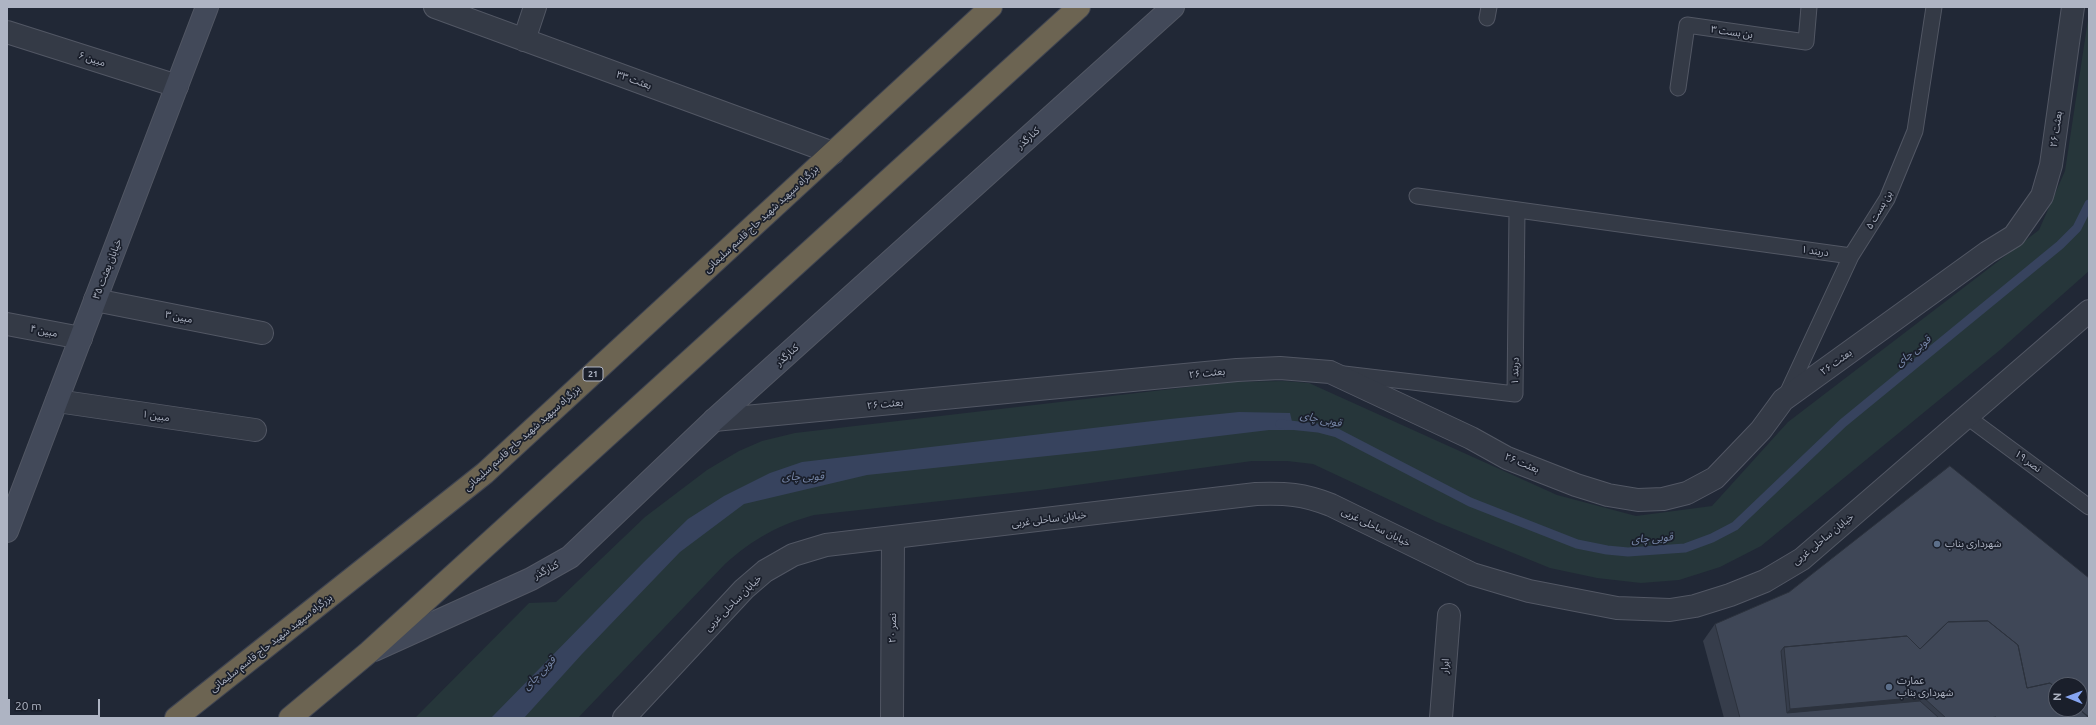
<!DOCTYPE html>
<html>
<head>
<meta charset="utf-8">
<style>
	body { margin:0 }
	#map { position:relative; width:2096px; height:725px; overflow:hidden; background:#212836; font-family:Ubuntu,sans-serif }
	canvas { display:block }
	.frame { position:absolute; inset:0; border:8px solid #aeb4c3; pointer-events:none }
	.north { position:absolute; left:2048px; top:677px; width:40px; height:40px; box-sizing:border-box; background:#1a1f2b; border:1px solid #555b68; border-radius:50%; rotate:271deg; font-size:11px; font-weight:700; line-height:16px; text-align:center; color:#aeb4c3 }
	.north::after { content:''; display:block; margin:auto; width:14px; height:18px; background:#85a4f1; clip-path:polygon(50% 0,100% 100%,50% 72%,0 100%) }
	.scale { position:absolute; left:8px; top:699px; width:92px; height:18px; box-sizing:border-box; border:2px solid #aeb4c3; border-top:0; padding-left:5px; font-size:12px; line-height:14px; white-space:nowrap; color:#aeb4c3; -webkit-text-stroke:3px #1a1f2b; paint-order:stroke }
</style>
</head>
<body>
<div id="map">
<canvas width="2096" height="725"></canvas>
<div class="frame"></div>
<div class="north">N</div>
<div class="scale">20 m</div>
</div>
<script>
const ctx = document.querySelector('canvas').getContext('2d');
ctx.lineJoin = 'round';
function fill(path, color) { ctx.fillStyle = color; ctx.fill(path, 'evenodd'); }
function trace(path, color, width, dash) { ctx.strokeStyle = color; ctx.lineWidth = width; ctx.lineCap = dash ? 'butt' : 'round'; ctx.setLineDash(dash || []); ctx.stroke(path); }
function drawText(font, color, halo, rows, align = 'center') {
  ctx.font = font + ' Ubuntu,"Noto Sans Arabic",sans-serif'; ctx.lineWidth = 3.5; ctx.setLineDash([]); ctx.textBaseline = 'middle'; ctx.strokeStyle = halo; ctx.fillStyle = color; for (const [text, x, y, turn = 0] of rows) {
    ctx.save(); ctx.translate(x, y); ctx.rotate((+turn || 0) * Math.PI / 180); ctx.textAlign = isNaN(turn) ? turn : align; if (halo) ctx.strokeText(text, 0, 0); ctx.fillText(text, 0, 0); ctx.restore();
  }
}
fill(new Path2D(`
	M2089 13V271L2000 350 1761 546 1720 567 1679 580 1641 583 1597 578 1550 568 1437 522 1313 464 1287 461H1252L1040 490 814 515C778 525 753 539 725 564L578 718H415L529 603 556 602 645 517 707 470 739 451 762 441 795 433 1231 382 1284 381 1309 383 1557 495 1636 516 1712 506 1788 422 2039 230 2065 171Z`), '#26363a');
fill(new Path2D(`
	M1239 412 1290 413 1294 430H1269L1095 451 867 475 744 504 680 552 582 654 524 718H491L644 562 688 519 724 496 770 473 802 462 1170 419Z`), '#37435e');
trace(new Path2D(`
	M1280 424 1318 428 1337 433 1470 502 1577 544 1607 550 1628 552 1685 548 1712 538 1735 526 1843 423 2060 245 2077 228 2089 204`), '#37435e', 9);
const lane = new Path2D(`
	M1487 18 1489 7
	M1678 88 1687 25 1806 42 1809 7
	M1417 196 1851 256
	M1344 374 1515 394 1517 210
	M1785 398 1851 256 1887 199 1915 131 1934 7
	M1966 416 2089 507`);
const street = new Path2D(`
	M435 7 833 153
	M7 32 177 86
	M524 40 535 7
	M95 300 262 333
	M7 324 81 338
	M57 401 255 430
	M714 420 1237 370 1280 368 1330 372 1471 438 1507 458 1576 485 1608 495 1638 500 1663 499 1687 493 1715 478 1761 430 1783 400 1988 252 2014 236 2042 196 2051 165 2073 7
	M624 718 744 589 765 571 793 555 826 545 1256 494C1286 493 1303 494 1331 505L1472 574 1529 591 1617 608 1670 610 1695 606 1730 595 1765 581 1802 559 2089 311
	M892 718 893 537
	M1441 718 1449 615`);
const secondary = new Path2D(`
	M7 531 207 7
	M374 650 531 579 570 557 714 420 1173 7`);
const highway = new Path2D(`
	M176 718 485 473 991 7
	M290 718 369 652 1079 7`);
trace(lane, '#525764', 17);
trace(street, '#525764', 24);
trace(secondary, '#525764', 24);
trace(highway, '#3f4451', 24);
trace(lane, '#343a46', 15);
trace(street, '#343a46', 22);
trace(secondary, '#424959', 22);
trace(highway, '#6c6452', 22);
fill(new Path2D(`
	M1715 624 2089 718H1724L1703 641Z`), '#363d4b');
fill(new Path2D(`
	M1923 697 1908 718H1783L1790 709Z`), '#2c323d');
const building = new Path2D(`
	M1950 466 2089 578V717L2079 709H2080V685H2056V688L2050 683 2027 688 2018 645 1988 621 1948 622 1920 649 1907 636 1784 647 1781 651 1787 713 1920 701 1939 718H1740L1715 624 1789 592Z
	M1988 621 2018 645 2027 688 2050 683 2056 688V709H2079L2089 718H1997L1996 717 1989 718H1946L1923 697 1790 709 1784 647 1907 636 1920 649 1948 622Z`);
fill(building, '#3f4757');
trace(building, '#2c323d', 1);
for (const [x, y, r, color] of [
	[1937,544,4,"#5c6f8a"],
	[1889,687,4,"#5c6f8a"]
]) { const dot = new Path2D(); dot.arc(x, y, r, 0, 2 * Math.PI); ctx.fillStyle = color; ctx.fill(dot); trace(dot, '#1a1f2b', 1.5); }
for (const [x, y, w] of [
	[593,374,20]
]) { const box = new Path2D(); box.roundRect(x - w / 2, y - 7, w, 14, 3); ctx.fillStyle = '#1a1f2b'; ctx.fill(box); trace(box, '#aeb4c3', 1); }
drawText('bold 9px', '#aeb4c3', null, [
	["21",593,374]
]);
drawText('10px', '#aeb4c3', '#1a1f2b', [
	["بن بست ۳",1732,32,8],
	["مبین ۶",92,59,18],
	["بعثت ۳۳",634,80,20],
	["بعثت ۲۶",2056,129,-82],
	["کنارگذر",1028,138,-42],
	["بن بست ۵",1879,210,-60],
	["بزرگراه سپهبد شهید حاج قاسم سلیمانی",761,219,-43],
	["دربند ۱",1815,251,8],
	["خیابان بعثت ۳۵",107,269,-69],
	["مبین ۳",179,317,11],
	["مبین ۴",44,331,11],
	["کنارگذر",787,355,-42],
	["بعثت ۲۶",1836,362,-36],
	["دربند ۱",1515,371,-89],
	["بعثت ۲۶",1207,373,-6],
	["بعثت ۲۶",885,404,-6],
	["مبین ۱",156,416,9],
	["بزرگراه سپهبد شهید حاج قاسم سلیمانی",522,438,-42],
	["نصر ۱۹",2028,461,36],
	["بعثت ۲۶",1522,463,23],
	["خیابان ساحلی غربی",1049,519,-7],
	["خیابان ساحلی غربی",1376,527,26],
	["خیابان ساحلی غربی",1823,539,-39],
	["کنارگذر",546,570,-28],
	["خیابان ساحلی غربی",733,603,-45],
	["نصر ۲۰",893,628,-90],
	["بزرگراه سپهبد شهید حاج قاسم سلیمانی",271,643,-38],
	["ابرار",1445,666,-86]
]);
drawText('10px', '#aeb4c3', '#1a1f2b', [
	["شهرداری بناب",1945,544],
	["عمارت",1897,681],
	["شهرداری بناب",1897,693]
], 'left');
drawText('italic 11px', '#7888aa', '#1a1f2b', [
	["قوبی چای",1913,351,-39],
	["قوبی چای",1321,419,12],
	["قوبی چای",803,476],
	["قوبی چای",1652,538,-4],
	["قوبی چای",539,673,-46]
]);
</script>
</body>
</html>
